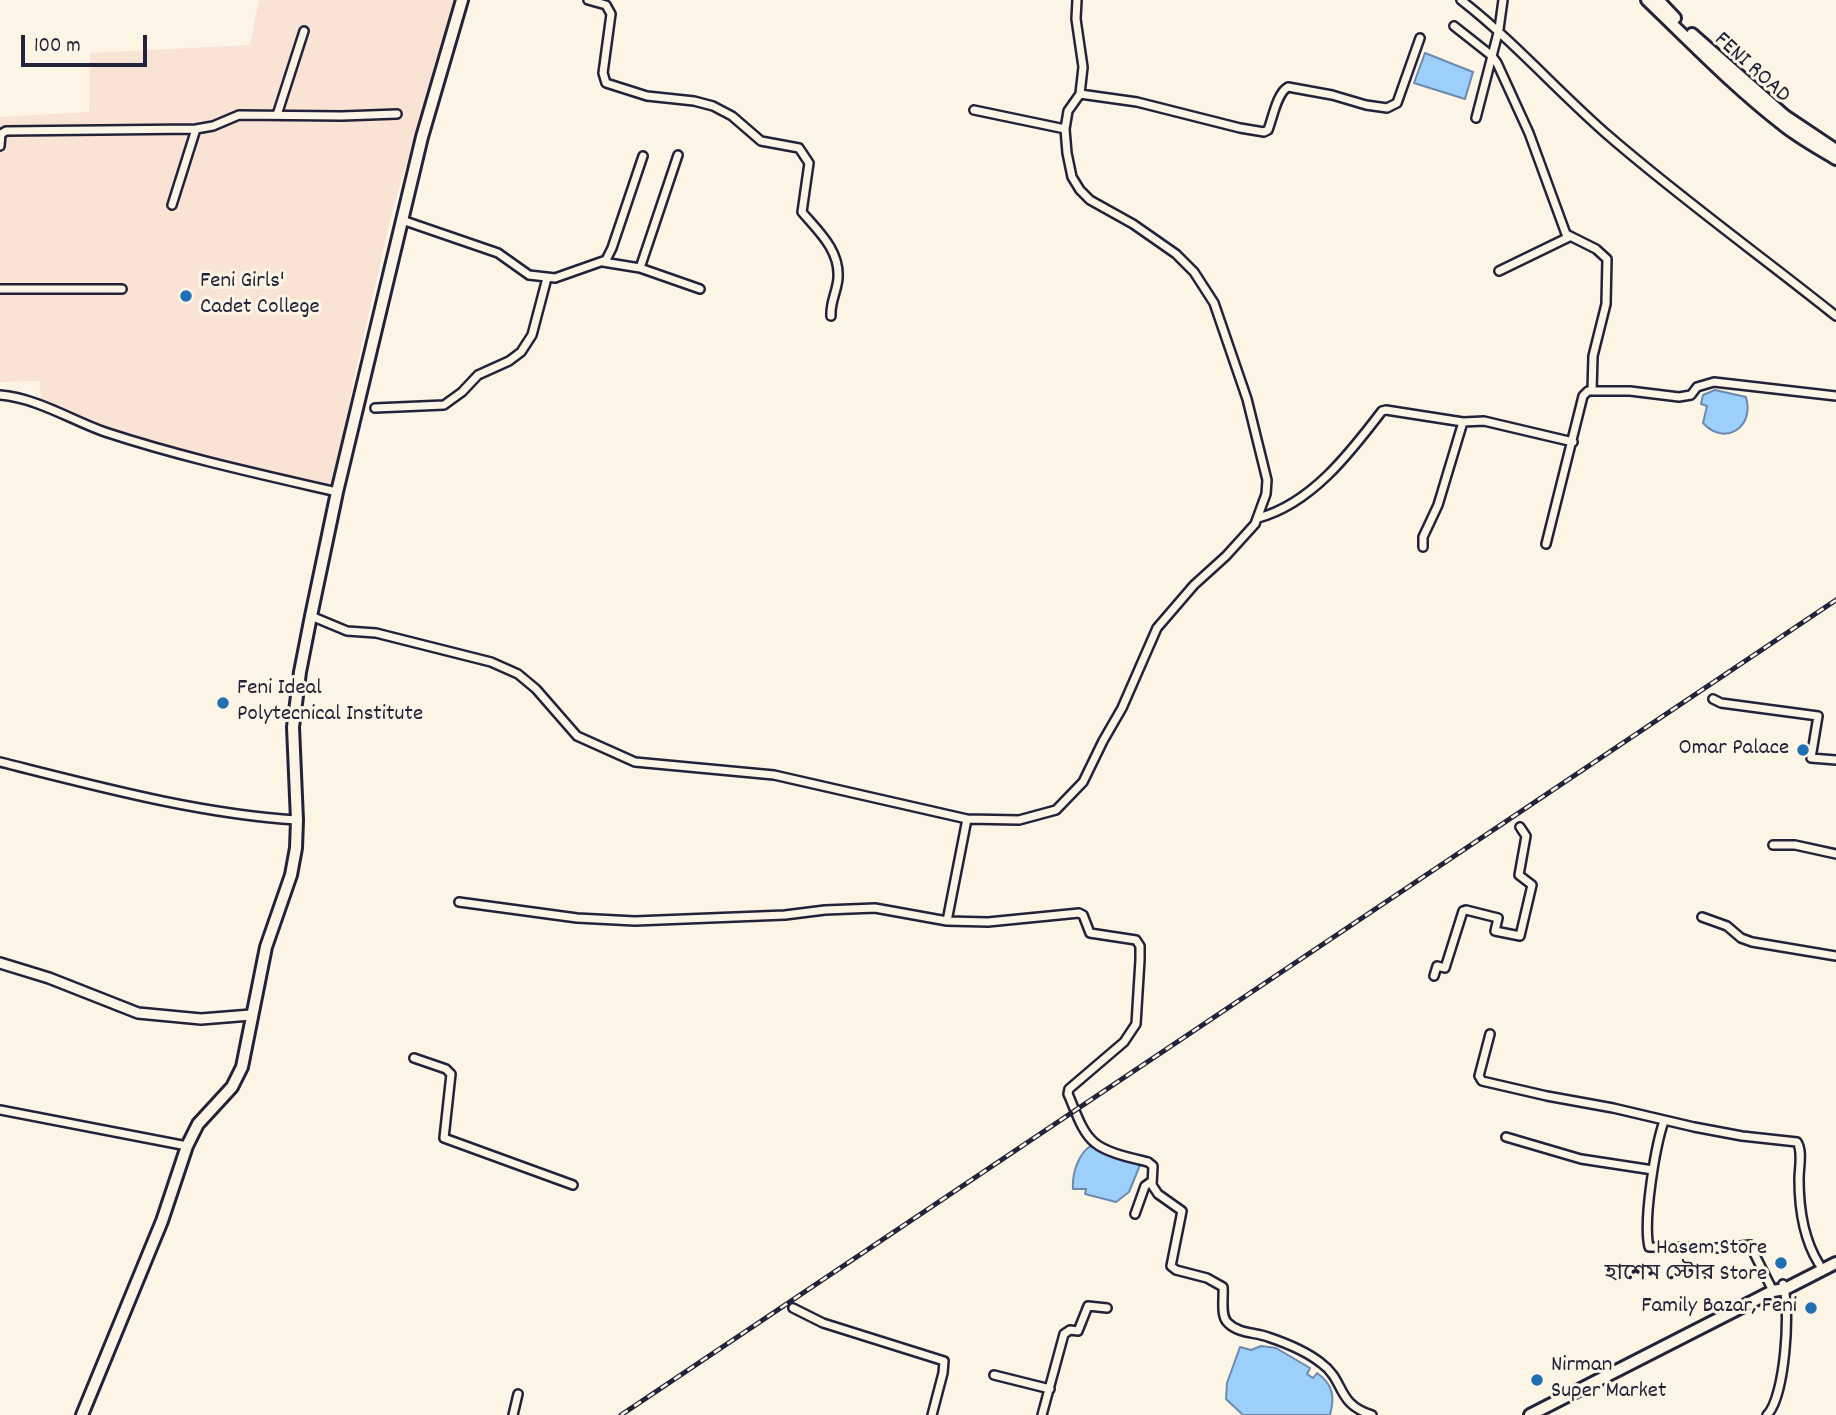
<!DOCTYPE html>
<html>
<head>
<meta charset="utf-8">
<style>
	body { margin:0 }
	#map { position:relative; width:1836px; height:1415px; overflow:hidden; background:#fcf5e5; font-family:Dekko,sans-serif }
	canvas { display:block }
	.scale { position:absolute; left:21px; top:35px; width:126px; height:32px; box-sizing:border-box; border:4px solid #22223b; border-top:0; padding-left:9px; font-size:21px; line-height:24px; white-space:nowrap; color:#22223b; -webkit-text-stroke:5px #fcf5e5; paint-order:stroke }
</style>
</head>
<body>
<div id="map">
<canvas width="1836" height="1415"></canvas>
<div class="scale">100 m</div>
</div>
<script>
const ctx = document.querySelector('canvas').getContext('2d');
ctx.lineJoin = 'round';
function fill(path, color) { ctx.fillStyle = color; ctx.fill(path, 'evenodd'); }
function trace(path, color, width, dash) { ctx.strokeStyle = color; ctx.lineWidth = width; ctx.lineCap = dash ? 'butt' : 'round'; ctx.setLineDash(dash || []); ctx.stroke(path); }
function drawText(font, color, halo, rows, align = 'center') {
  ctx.font = font + ' Dekko,"Noto Sans Bengali",sans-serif'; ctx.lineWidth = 6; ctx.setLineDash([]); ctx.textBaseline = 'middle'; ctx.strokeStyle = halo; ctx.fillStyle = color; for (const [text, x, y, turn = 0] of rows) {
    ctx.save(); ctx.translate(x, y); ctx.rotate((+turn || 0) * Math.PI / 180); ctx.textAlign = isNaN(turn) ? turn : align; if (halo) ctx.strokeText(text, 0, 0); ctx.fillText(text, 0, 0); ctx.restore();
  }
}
fill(new Path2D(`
	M259 0H455L392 212 353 383 333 488 188 455 93 424 41 410 40 381 0 382V117L89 112 90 53 250 45Z`), '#f9e3d4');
const water = new Path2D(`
	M1425 53 1473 72 1465 99 1414 83Z
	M1715 390 1746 397C1755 427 1725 447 1703 423L1707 406 1701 404 1703 395Z
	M1092 1145 1140 1165 1129 1192 1116 1202 1085 1194 1086 1189H1073C1072 1174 1078 1153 1092 1145Z
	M1261 1346 1276 1348 1310 1368 1307 1374 1313 1378 1317 1373C1333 1384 1335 1397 1330 1415H1243L1226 1399 1227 1383 1240 1347 1251 1350Z`);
fill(water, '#9ccffa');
trace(water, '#6b8aae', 2);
const minor = new Path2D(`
	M588 0 606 5 611 14 603 73 606 83 647 96 694 101 713 106 732 116 761 141 799 148 809 163 802 212C818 231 840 250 838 278 837 292 830 302 831 316
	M1461 0C1515 42 1559 93 1610 137 1683 200 1761 256 1836 316
	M1454 26 1492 56 1497 63 1529 133 1566 234 1596 249 1607 259 1606 304 1593 356 1592 391
	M1080 94 1137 102 1240 128 1264 132 1268 130C1273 117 1277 93 1288 87L1332 95 1366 105 1387 108 1397 103 1420 38
	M974 110 1065 129
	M277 115 304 31
	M1476 118 1499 29 1503 0
	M0 146 1 134 6 131 196 129 213 126 239 115 342 116 397 114
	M172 205 196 129
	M402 220 498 253 529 275 555 278 606 260 612 248 643 156
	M603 262 640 268 700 289
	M640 268 678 155
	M1499 271 1569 237
	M0 289H122
	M0 395C37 398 71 420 105 432 181 457 259 474 337 492
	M375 408 444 405 462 392 478 375 509 361 521 352 532 335 547 278
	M1258 518C1311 504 1350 453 1382 411L1386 410 1463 422 1484 421 1573 442
	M1546 544 1583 396 1588 391H1630L1679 397 1691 395 1697 387 1714 382 1836 396
	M1423 547V537L1438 505 1463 422
	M311 616 347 631 376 633 491 662 518 674 536 689 577 736 635 762 774 775 967 819 1019 820 1056 810 1083 782 1103 741 1122 708 1157 628 1194 585 1226 556 1255 524 1266 494 1267 480 1247 399 1214 303 1194 272 1176 254 1133 224 1090 200 1080 190 1072 177 1067 153 1065 129 1068 111 1080 94 1083 67 1076 19 1077 0
	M1713 699 1721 703 1818 716 1811 758 1836 760
	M0 762C96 786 199 814 297 820
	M1773 845H1795L1836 854
	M459 902 577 918 635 921 785 915 825 910 875 908 947 921 988 922 1079 913 1083 915 1090 933 1136 940 1140 946V960L1136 1024 1124 1042 1069 1089 1068 1094C1075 1109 1081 1132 1095 1143 1107 1153 1132 1158 1148 1162L1153 1166 1152 1185 1158 1194 1182 1211 1171 1266 1176 1270 1207 1278 1223 1287C1224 1298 1220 1316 1228 1323 1239 1334 1255 1332 1268 1337 1286 1343 1306 1351 1321 1363 1346 1381 1335 1403 1372 1415
	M1702 917 1727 926 1741 938 1752 942 1836 956
	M947 921 967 819
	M1434 976 1437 966 1445 968 1463 911 1466 910 1498 918 1495 931 1520 936 1532 885 1519 875 1526 836 1520 827
	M1490 1034 1479 1076 1482 1081 1547 1096 1613 1108 1694 1127 1742 1136 1797 1142C1803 1151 1799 1168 1799 1179 1799 1207 1804 1240 1819 1264
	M414 1058 446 1069 451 1074 444 1138 573 1185
	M0 1110 187 1146
	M1664 1121C1655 1147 1643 1221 1649 1247L1721 1248 1750 1245 1773 1291
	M1506 1137 1581 1159 1653 1170
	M1135 1214 1145 1186 1152 1181
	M793 1308 823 1323 944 1361 943 1373 932 1415
	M994 1375 1050 1389
	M513 1415 518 1394
	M1042 1415 1064 1334 1070 1330 1078 1331 1088 1306 1107 1308
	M1767 1415C1785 1397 1791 1309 1783 1284`);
const tertiary = new Path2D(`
	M0 963 49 978 138 1013 201 1019 251 1015`);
const secondary = new Path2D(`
	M1647 0C1691 42 1733 86 1782 124 1798 137 1818 148 1836 159
	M1658 0 1675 18
	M1692 34 1785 116 1836 150
	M82 1415 162 1221 187 1146 198 1124 232 1087 242 1067 266 947 291 875 296 848 297 820 293 727 300 672 311 616 337 492 422 137 462 0
	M1530 1415 1773 1291 1785 1289 1836 1263`);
trace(minor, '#22223b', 12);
trace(tertiary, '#22223b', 14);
trace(secondary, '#22223b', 16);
trace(minor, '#fcf5e5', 7);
trace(tertiary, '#fcf5e5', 9);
trace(secondary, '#fcf5e5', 10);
const rail = new Path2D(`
	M621 1415 1836 600`);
trace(rail, '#22223b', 5);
trace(rail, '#fcf5e5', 2.5, [8]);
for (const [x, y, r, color] of [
	[186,296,7,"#1f6fb2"],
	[223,703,7,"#1f6fb2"],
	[1803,750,7,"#1f6fb2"],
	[1781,1263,7,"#1f6fb2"],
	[1811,1308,7,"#1f6fb2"],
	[1537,1380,7,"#1f6fb2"]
]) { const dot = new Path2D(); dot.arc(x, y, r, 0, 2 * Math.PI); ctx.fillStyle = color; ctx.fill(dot); trace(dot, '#fcf5e5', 2.5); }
drawText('23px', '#22223b', '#fcf5e5', [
	["FENI ROAD",1751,69,42]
]);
drawText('23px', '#22223b', '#fcf5e5', [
	["Feni Girls'",200,283],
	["Cadet College",200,309],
	["Feni Ideal",237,690],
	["Polytecnical Institute",237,716],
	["Omar Palace",1789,750,"right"],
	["Hasem Store",1767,1250,"right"],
	["হাশেম স্টোর Store",1767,1276,"right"],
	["Family Bazar, Feni",1797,1308,"right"],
	["Nirman",1551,1367],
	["Super Market",1551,1393]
], 'left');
</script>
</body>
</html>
